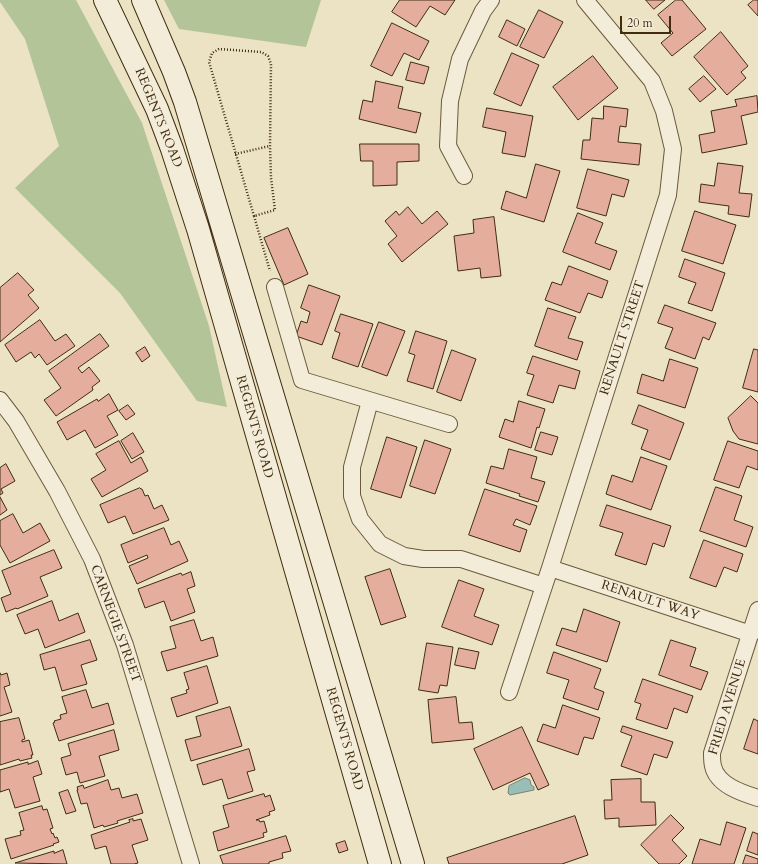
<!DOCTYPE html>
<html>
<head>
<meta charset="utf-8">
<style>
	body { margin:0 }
	#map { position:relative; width:758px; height:864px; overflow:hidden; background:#ece2c4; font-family:Cardo,serif }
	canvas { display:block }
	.scale { position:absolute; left:620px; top:16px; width:51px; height:18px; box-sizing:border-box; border:2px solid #402c0f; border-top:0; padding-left:5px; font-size:12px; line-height:14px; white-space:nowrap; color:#402c0f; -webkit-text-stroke:3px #f3ecd9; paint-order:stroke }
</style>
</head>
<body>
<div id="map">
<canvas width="758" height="864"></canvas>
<div class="scale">20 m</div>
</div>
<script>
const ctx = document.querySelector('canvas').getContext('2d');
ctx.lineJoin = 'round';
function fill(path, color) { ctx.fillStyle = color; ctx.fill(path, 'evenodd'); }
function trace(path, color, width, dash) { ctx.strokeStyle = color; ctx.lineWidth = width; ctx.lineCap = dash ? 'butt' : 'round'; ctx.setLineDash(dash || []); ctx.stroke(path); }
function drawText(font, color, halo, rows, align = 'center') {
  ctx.font = font + ' Cardo,serif'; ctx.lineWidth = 3.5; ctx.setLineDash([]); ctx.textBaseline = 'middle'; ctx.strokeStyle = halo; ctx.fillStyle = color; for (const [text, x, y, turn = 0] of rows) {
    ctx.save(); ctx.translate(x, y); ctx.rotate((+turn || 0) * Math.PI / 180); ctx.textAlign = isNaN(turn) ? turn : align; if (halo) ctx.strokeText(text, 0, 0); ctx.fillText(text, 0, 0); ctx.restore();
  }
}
fill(new Path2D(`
	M0 0H76L142 123 209 326 227 407 197 401 120 293 15 188 59 146 25 39 0 2Z
	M164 0H321L306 47 179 29Z`), '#b3c498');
const water = new Path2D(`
	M525 778 530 780 531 785 534 787V790L510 795 508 793 509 786Z`);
fill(water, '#99bdb7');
trace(water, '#758374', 1);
const building = new Path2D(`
	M400 0H455L445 15 430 6 416 27 392 12Z
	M646 0H665L654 9Z
	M676 0H682L706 29 672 56 661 43 673 33 658 15Z
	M754 0H758V16L748 5Z
	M539 10 563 22 544 58 520 47Z
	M507 20 525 29 517 46 499 37Z
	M392 23 429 41 419 60 404 53 392 76 371 66Z
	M721 32 748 66 741 72 746 78 727 95 694 57Z
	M512 53 539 65 521 106 494 94Z
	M593 56 618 88 578 120 553 87Z
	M411 62 429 67 424 84 406 80Z
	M704 76 716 89 700 102 689 89Z
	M376 81 403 87 398 108 421 113 416 133 359 119 363 100 372 102Z
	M757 96 758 112 741 116 747 144 702 153 699 135 715 132 711 111 737 106 735 100Z
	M604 106 628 109 626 127 620 126 618 142 641 144 639 165 581 159 583 140H590L592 118 603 119Z
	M487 108 533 116 525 157 502 153 506 132 483 127Z
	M360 144H419V161L397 162V185L373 186V161H361Z
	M718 163 743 166 739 193 752 194 749 217 728 214 729 206 699 202 701 184 714 186Z
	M536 164 560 171 544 222 501 209 506 191 526 198Z
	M588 169 629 180 624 197 612 194 606 216 577 208Z
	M408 207 422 224 437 211 448 224 402 262 388 244 397 236 385 221 396 211 399 215Z
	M695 211 736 225 723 264 682 251Z
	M578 213 603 223 595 243 617 251 610 270 563 252Z
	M494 217 501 276 481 278 480 268 458 271 454 236 474 233 473 220Z
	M288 228 308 274 284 285 264 238Z
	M685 259 725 273 712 311 688 303 696 283 679 277Z
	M569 266 608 281 602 298 588 293 580 313 545 300 552 282 561 285Z
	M18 273 34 290 28 295 39 308 0 342V288Z
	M309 285 340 296 322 345 296 336 301 321 307 323 310 312 301 308Z
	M665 305 716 323 709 340 703 337 695 359 665 348 673 328 658 323Z
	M548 308 576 317 568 338 583 342 577 360 535 346Z
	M341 314 373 324 358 367 332 358 340 333 335 331Z
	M40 320 55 341 66 334 75 346 47 365 39 354 35 358 31 352 16 362 5 345Z
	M379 322 405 331 387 376 362 367Z
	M416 331 447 341 433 389 407 381 415 355 409 353Z
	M100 334 109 346 78 368 82 373 89 367 100 381 92 387 93 390 56 416 44 400 61 388 49 371Z
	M145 347 150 356 142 362 136 353Z
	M754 349 758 350V392L743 388Z
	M452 350 476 359 461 401 437 392Z
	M533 356 580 371 575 389 559 385 553 403 527 395 534 375 527 373Z
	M670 359 698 368 685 408 637 393 642 374 663 381Z
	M109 394 118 410 107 416 118 435 95 448 85 430 67 440 57 422 97 399 98 401Z
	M751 396 758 403V444L739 439 733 431 728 418Z
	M519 401 545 409 539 428 537 427 531 448 499 437 505 419 513 422Z
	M128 405 135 414 126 420 119 411Z
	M639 405 684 423 670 460 641 449 648 430 632 424Z
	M541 432 558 437 552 455 535 450Z
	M133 433 144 452 132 459 121 441Z
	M387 437 417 447 401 498 371 489Z
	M425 440 451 449 435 494 410 486Z
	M119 441 131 463 141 457 148 471 102 497 91 479 106 470 96 454Z
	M728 441 758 451V470L747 466 739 488 714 480Z
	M509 449 537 457 531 478 545 482 538 502 519 496 520 494 486 483 491 466 503 469Z
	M641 457 667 466 651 510 606 494 612 475 632 482Z
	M6 464 15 481 1 489 3 493 0 495V468Z
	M716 487 742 496 734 520 753 527 746 547 700 531Z
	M140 488 141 489H142L145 496 148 495 154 509 162 505 169 520 133 534 125 516 108 523 100 505Z
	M485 489 537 506 530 525 516 519 513 525 527 530 520 552 469 535Z
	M0 497 7 510 0 515Z
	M607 505 671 526 664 547 653 543 646 565 615 555 623 533 600 526Z
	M13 514 23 533 40 523 50 541 10 563 0 545V521Z
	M164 528 171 545 179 541 188 561 137 584 129 566 148 558 147 555 128 563 121 545Z
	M704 540 743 554 737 572 724 567 716 587 690 578Z
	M54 550 62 568 40 577 48 596 17 609 16 608 6 612 1 598 11 594 2 571Z
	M390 569 406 617 381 625 365 577Z
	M191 572 195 586 187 589 195 612 171 621 164 601 145 608 138 589 181 573 182 575Z
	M459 580 484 589 474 616 499 625 492 645 442 627Z
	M52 601 59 621 78 613 85 632 45 648 38 629 25 634 17 615Z
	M584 609 620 622 607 662 556 645 562 628 576 632Z
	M194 620 201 641 213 637 218 656 167 671 161 652 176 648 170 627Z
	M90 640 97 660 81 665 87 684 62 691 55 667 44 670 40 655Z
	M671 640 696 648 690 666 708 672 701 690 659 675Z
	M427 643 453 647 447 686 440 685 438 693 419 690Z
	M459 648 479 652 475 669 455 665Z
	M554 652 601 669 594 688 604 692 598 710 563 698 569 680 547 673Z
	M207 666 218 703 177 717 171 698 187 693 186 690 189 689 184 673Z
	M0 673 1 675 7 673 10 685 4 687 12 712 0 716Z
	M643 679 693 696 687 713 674 708 667 729 636 719 641 704 635 702Z
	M86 690 92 708 108 703 114 724 59 741 53 723 55 722 54 721 61 719 60 715 67 713 62 697Z
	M456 697 459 723 472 722 474 739 432 743 428 700Z
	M563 705 600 718 593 739 584 737 578 755 537 741 543 724 555 728Z
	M230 707 242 746 191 761 185 740 201 736 196 717Z
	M19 718 25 739 22 740V742L29 740 33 755H31L32 758 20 761 19 759 0 765V722Z
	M754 719 758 721V754L744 749Z
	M623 726 673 742 667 758 654 754 647 775 621 766 632 736 621 732Z
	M522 727 549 785 538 790 530 773 493 790 474 749Z
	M114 730 119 750 99 756 105 776 80 783 77 772 66 775 61 758 71 755 68 744Z
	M249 749 255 770 247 772 253 791 228 799 222 779 203 785 197 765Z
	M38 761 42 774 33 777 40 801 15 808 9 789 0 792V770L28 762V764Z
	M641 779V802H655L656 825 619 827V818L605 819 604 800H612L611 780Z
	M108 780 111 790 119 788 122 798 137 794 143 813 117 821 118 823 104 827 103 825 94 828 87 803 81 804 77 790H78L77 787 83 785 84 788Z
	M68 790 76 811 66 814 59 793Z
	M264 794 265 797 270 795 275 810 269 812 270 815 256 820H259L260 822 264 821 267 832 263 833 264 837 218 851 213 832 229 827 223 806Z
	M42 806 43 810 47 809 53 828 50 829 52 834 53 833 55 838 57 837 59 842 53 844 54 845 11 859 5 839 21 835 20 831 24 830 19 813Z
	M671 815 684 828 672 840 687 856 679 864H659L641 845Z
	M575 816 588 855 562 864H449L447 858Z
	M133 819V821L141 819 148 840 132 845 138 863 134 864H111L106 846 95 849 91 835 130 822 129 820Z
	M727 822 746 828 734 864H692L700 839 720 845Z
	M753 832 758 834V855L747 851Z
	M286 836 291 851 282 853 283 858 269 862V864H223L220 856Z
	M345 841 348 850 339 853 336 844Z
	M63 850 67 864 15 863 54 851V853Z
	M746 855 758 859V864H743Z`);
fill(building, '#e5ae9c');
trace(building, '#402c0f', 1);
const minor = new Path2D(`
	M464 176 448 146 450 101 460 59 483 11 491 0
	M275 287 302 380 449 424
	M0 400 16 421 57 491 92 559 125 645 191 864
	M370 401 352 467V496L360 519 380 544 404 556 423 559H461L544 586
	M550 568 751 634
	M758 610 712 753C712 757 712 762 713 766 717 785 742 793 758 798
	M509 692 550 568 668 195 673 149 664 111 652 81 585 0`);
const secondary = new Path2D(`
	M105 0 157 109 172 149 198 229 380 864
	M143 0 174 72 185 102 413 864`);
trace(minor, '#6b5a3c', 18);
trace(secondary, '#402c0f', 24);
trace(new Path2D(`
	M235 154 270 146
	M254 216 209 62 212 53 219 49 261 52 268 56 271 64 270 146 271 178 275 210 254 216 270 271`), '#402c0f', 2.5, [1, 2]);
trace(minor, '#f3ecd9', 16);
trace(secondary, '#f3ecd9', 22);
drawText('13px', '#402c0f', '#f3ecd9', [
	["REGENTS ROAD",158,118,68],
	["RENAULT STREET",623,338,-72],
	["REGENTS ROAD",254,427,74],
	["RENAULT WAY",650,601,18],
	["CARNEGIE STREET",115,624,70],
	["FRIED AVENUE",728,707,-73],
	["REGENTS ROAD",344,739,74]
]);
</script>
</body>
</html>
